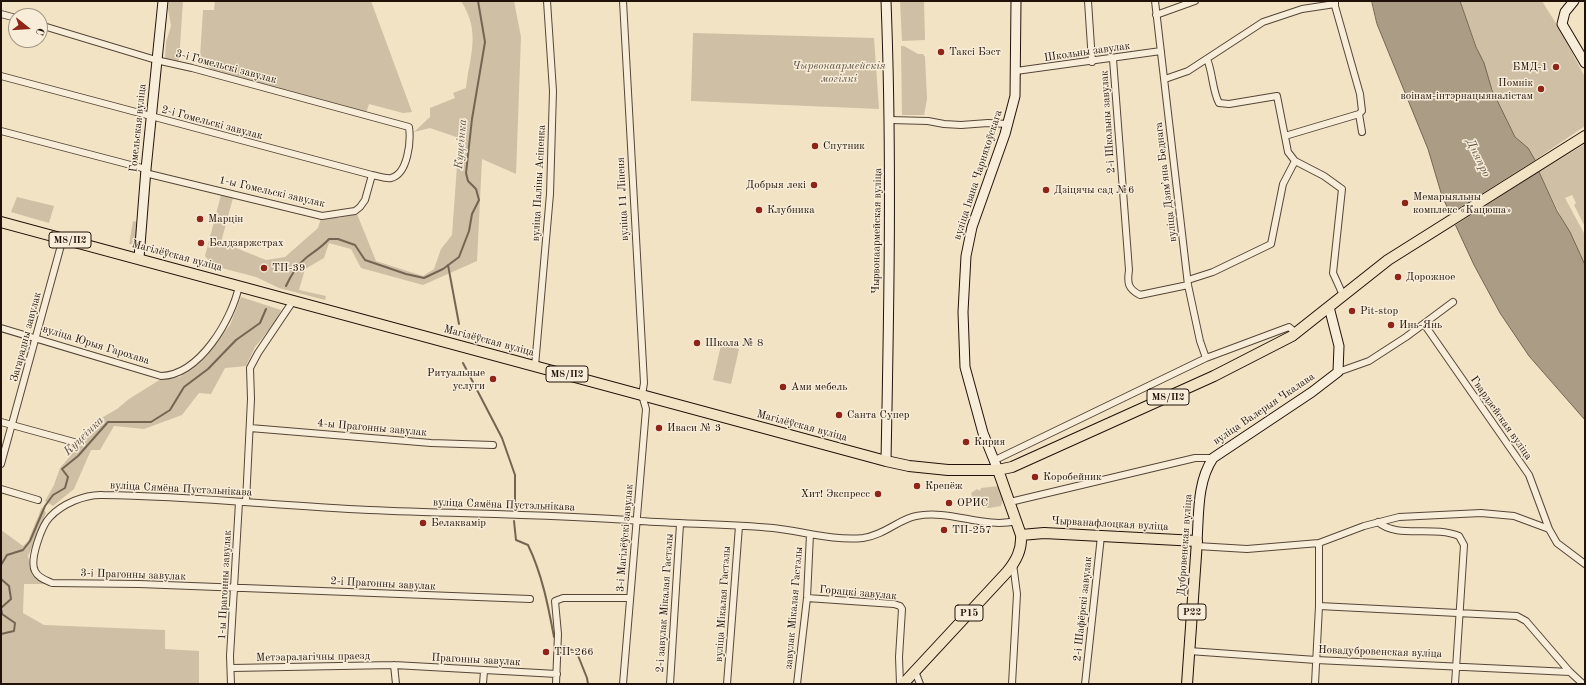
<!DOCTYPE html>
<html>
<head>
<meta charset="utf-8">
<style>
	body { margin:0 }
	#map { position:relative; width:1586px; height:685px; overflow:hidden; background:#f2e3c5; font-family:"Old Standard TT",serif }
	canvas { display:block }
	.frame { position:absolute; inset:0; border:2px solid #211209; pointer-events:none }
	.north { position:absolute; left:8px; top:8px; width:40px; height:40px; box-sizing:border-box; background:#f7edd9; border:1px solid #a19586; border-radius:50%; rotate:107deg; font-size:11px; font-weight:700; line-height:16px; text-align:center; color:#211209 }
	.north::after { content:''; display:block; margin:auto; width:14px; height:18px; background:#8f2418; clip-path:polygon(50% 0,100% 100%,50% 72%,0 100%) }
</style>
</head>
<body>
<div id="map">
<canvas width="1586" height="685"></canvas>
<div class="frame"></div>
<div class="north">С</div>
</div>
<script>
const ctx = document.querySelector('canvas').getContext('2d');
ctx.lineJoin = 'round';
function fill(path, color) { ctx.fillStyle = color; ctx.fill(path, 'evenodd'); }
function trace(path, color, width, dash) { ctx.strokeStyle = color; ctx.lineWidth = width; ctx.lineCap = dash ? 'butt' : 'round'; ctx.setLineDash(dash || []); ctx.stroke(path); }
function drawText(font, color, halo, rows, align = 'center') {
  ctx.font = font + ' "Old Standard TT",serif'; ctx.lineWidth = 3; ctx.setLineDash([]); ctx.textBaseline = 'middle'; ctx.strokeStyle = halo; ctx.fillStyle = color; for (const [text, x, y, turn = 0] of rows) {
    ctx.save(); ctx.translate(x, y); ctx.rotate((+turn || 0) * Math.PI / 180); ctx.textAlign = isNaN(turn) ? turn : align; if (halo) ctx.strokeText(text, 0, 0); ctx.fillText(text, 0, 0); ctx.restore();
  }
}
fill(new Path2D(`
	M169 1H183L179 61 165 58 166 42 171 26 168 9Z
	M215 1H371L412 112 403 113 369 104 366 113 212 71 200 57 203 10H214Z
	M461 1H514L521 37 516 174 482 159 477 261 423 285 361 268 351 249 329 243 324 258 305 269 299 290 326 296 325 300 279 288 256 277 214 266 205 256 221 195 233 198 221 242 266 260 285 257 318 228 321 218H339L357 214 376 261 423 276 434 269 441 249 452 235 459 138 430 128 414 132 430 117V108L455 98 453 93 466 88C470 54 481 32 461 1Z
	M900 1H924L925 40 902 41Z
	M1460 1H1542L1557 25 1585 77V126L1535 160C1533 156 1530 151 1527 147 1523 143 1517 140 1514 135 1491 92 1477 47 1460 1Z
	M693 33 874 38 879 109 691 101Z
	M901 46H904L918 54H923L925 57 927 99 924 115H902Z
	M1585 144V227L1574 205 1576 203 1572 195 1565 198 1585 235V265L1539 172Z
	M17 197 54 206 49 223 11 212Z
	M133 221 137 222 135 241 132 244H129Z
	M241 297 281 310 277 320 255 347 246 366 225 368 211 394 199 393 182 415 144 429 114 426 100 450H91L74 489 53 506 45 501 54 485 60 468 103 417 117 409 129 399 161 379 180 377 206 354 230 325Z
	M721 345 739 349 731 384 713 380Z
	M998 486 1003 499 1001 506 989 508 975 506 971 493 977 489 980 491 981 488Z
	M42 507 46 513 28 556 32 573 45 584H24L23 613 44 625 165 630V649L199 651V684H1V530L23 546 28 541Z`), '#cebfa5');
const water = new Path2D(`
	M1372 1H1460L1476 47 1484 63 1492 90 1515 137 1528 148 1535 160 1539 172 1557 211 1570 232 1585 265V420L1529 356 1500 313 1474 265 1442 196 1428 149 1377 24Z`);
fill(water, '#ab9c85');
trace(water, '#746553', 1);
fill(new Path2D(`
	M1537 159 1540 171 1454 226 1448 215Z`), '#f2e3c5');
trace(new Path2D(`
	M448 265 459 324
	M286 286C291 275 297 265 307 257 315 251 322 247 329 239H338L355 245 365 260 406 274 424 278 443 269 459 257 469 231 472 214 479 200 476 189 468 181 466 173 472 119 485 42 478 1
	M463 363 502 438 515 475V510
	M514 521 516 540 528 545C542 574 548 605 554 637
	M1 565 7 555 23 550 30 541 45 506 53 495 65 488 68 477 62 469 78 456 108 422H151L170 410 184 387 208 369 236 340 260 323 266 309
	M1 579 9 586 11 599 1 608 2 614 15 623 14 631 1 634
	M564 646 577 653 587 678 588 684`), '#746553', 2);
const street = new Path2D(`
	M1088 1 1092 62
	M1155 1 1188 285 1200 341 1206 358
	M1335 1V6L1360 94 1362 111 1359 114
	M1 14 16 18
	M1156 15 1195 1
	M1113 59 1129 270C1127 283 1128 289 1140 295L1188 285
	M1207 59C1213 73 1212 90 1219 103L1229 104 1277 96 1288 152 1295 161 1324 176 1342 189 1333 273 1343 295
	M1016 71 1161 51
	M1 76 372 175C378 176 386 179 391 178 408 174 411 141 409 127L192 68 156 60 40 25
	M1165 79 1188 71 1263 22 1302 9 1335 4
	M1359 114 1362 132
	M890 120 928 121 944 124 961 125 988 123 1008 124
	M1 131 146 169
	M1285 136 1359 114
	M145 173 322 216 355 211 360 207 365 200 372 175
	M1188 280 1213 272 1271 244 1283 184 1295 161
	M1424 324 1529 475 1549 529 1557 543 1585 564
	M1 328 161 376C200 375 232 319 239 286
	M535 366 550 194 553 91 547 1
	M1338 372 1369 361 1406 337 1453 302
	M1 422 74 442
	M250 428 431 443 493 445
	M993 461 1206 358 1289 327 1296 333
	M1 464 63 238
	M1 489 38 500
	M246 502 251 399 250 368 258 353 293 301
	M1010 502 1195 458H1213
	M1378 522C1397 539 1433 525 1459 536L1464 545 1455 684
	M1197 546 1247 549 1319 543 1364 526 1399 517 1481 513 1514 516 1549 529
	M807 598 894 604 900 606 902 609 899 657 900 684
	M530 599 139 584 52 583C46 580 38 578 35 571 29 560 42 525 50 517 62 504 85 494 103 495 192 496 280 506 369 510 459 514 550 514 640 521 684 524 729 524 773 528 802 531 833 541 863 538 885 535 899 519 916 516 950 509 984 529 1016 521
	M1319 606 1517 616 1526 621 1570 672 1583 684
	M1189 651 1316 660 1570 672
	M394 665 396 684
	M232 668 394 665 557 674
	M915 671 920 684
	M231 684 230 656 239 502
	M483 684 484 671
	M556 684 558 634 555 601 563 598H630
	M623 684 646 409 642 395 644 383 623 1
	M670 684 680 524
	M727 684 739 526
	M797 684 807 598 810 534
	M1012 684 1017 594 1013 564
	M1085 684 1101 536
	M1315 684 1319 606V543`);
const secondary = new Path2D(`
	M1574 1 1565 12 1562 24 1585 63
	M139 258 146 169 163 1
	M886 461C889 307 892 154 886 1
	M998 470 983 433 965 367 963 312 966 256 972 227 1005 134 1015 96 1016 1
	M1197 541C1199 513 1197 482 1213 458L1312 392 1338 372 1339 346 1329 307`);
const primary = new Path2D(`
	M1 222 886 461 909 466 948 470H998L1012 467 1214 376 1292 336 1388 260 1585 136
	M1021 535 1044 533 1197 541 1187 684
	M903 684 1007 572C1016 561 1022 550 1021 535L998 470`);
trace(street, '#554638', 8);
trace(secondary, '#211209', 11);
trace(primary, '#211209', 12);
trace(street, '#f7edd9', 6);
trace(secondary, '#f7edd9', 9);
trace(primary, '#f2e3c5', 10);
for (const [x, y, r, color] of [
	[941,52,4,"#8f2418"],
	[1556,67,4,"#8f2418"],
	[1541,89,4,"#8f2418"],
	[815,146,4,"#8f2418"],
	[814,185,4,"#8f2418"],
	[1046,190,4,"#8f2418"],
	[1405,203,4,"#8f2418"],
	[759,210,4,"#8f2418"],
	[200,219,4,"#8f2418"],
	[201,243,4,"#8f2418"],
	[264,268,4,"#8f2418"],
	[1398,277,4,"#8f2418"],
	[1352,311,4,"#8f2418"],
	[1391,325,4,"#8f2418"],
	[697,343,4,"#8f2418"],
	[493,379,4,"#8f2418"],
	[783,387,4,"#8f2418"],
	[839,415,4,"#8f2418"],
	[659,428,4,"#8f2418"],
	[966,442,4,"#8f2418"],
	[1035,477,4,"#8f2418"],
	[917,486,4,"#8f2418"],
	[878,494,4,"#8f2418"],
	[949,503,4,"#8f2418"],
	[423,523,4,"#8f2418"],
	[944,530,4,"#8f2418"],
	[546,652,4,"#8f2418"]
]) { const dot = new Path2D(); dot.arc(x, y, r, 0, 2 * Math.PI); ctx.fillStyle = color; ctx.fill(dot); trace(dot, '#f7edd9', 1.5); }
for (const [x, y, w] of [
	[70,240,42],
	[567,374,42],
	[1168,397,42],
	[1192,612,28],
	[969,613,28]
]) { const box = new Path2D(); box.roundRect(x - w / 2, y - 8, w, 16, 3); ctx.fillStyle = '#f7edd9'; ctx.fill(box); trace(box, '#211209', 1); }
drawText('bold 10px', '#211209', null, [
	["М8/П2",70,240],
	["М8/П2",567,374],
	["М8/П2",1168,397],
	["Р22",1192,612],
	["Р15",969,613]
]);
drawText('11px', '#211209', '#f7edd9', [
	["Таксі Бэст",949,52],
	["БМД-1",1548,67,"right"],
	["Помнік",1533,83,"right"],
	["воінам-інтэрнацыяналістам",1533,96,"right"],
	["Спутник",823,146],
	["Добрыя лекі",806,185,"right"],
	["Дзіцячы сад №6",1054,190],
	["Мемарыяльны",1413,197],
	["комплекс «Кацюша»",1413,210],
	["Клубника",767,210],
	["Марцін",208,219],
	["Белдзяржстрах",209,243],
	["ТП-39",272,268],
	["Дорожное",1406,277],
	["Pit-stop",1360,311],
	["Инь-Янь",1399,325],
	["Школа № 8",705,343],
	["Ритуальные",485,373,"right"],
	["услуги",485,386,"right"],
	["Ами мебель",791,387],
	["Санта Супер",847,415],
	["Иваси № 3",667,428],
	["Кирия",974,442],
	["Коробейник",1043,477],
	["Крепёж",925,486],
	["Хит! Экспресс",870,494,"right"],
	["ОРИС",957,503],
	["Белаквамір",431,523],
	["ТП-257",952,530],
	["ТП-266",554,652]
], 'left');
drawText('11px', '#211209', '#f7edd9', [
	["Школьны завулак",1087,52,-8],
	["3-і Гомельскі завулак",226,67,15],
	["2-і Школьны завулак",1108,122,-94],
	["2-і Гомельскі завулак",212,123,15],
	["Гомельская вуліца",138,128,-84],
	["вуліца Івана Чарняхоўскага",978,175,-72],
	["вуліца Дзямʼяна Беднага",1166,182,-97],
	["вуліца Паліны Асіпенка",539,183,-87],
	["1-ы Гомельскі завулак",272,192,13],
	["вуліца 11 Ліпеня",623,199,-93],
	["Чырвонаармейская вуліца",877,231,-89],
	["Магілёўская вуліца",177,256,15],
	["Загарадны завулак",26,337,-75],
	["Магілёўская вуліца",489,341,15],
	["вуліца Юрыя Гарохава",96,345,17],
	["вуліца Валерыя Чкалава",1264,409,-34],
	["Гвардзейская вуліца",1501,418,55],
	["Магілёўская вуліца",802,426,15],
	["4-ы Прагонны завулак",372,428,5],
	["вуліца Сямёна Пустэльнікава",181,489,3],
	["вуліца Сямёна Пустэльнікава",504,505,2],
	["Чырванафлоцкая вуліца",1110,524,3],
	["3-і Магілёўскі завулак",625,538,-85],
	["Дубровенская вуліца",1185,545,-86],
	["3-і Прагонны завулак",133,575,2],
	["2-і Прагонны завулак",383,584,3],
	["1-ы Прагонны завулак",225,585,-87],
	["Горацкі завулак",858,593,5],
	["2-і завулак Мікалая Гастэлы",665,603,-86],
	["вуліца Мікалая Гастэлы",723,604,-86],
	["завулак Мікалая Гастэлы",794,608,-85],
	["2-і Шафёрскі завулак",1083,609,-84],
	["Новадубровенская вуліца",1380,652,2],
	["Метэаралагічны праезд",313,657,-1],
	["Прагонны завулак",476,660,3]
]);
drawText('italic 11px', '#5e4f40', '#f7edd9', [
	["Чырвонаармейскія",839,66],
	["могілкі",839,79]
]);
drawText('italic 12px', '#5f5041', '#f7edd9', [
	["Куцеінка",461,144,-85],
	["Дняпро",1478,158,64],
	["Куцеінка",84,436,-44]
]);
</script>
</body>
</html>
